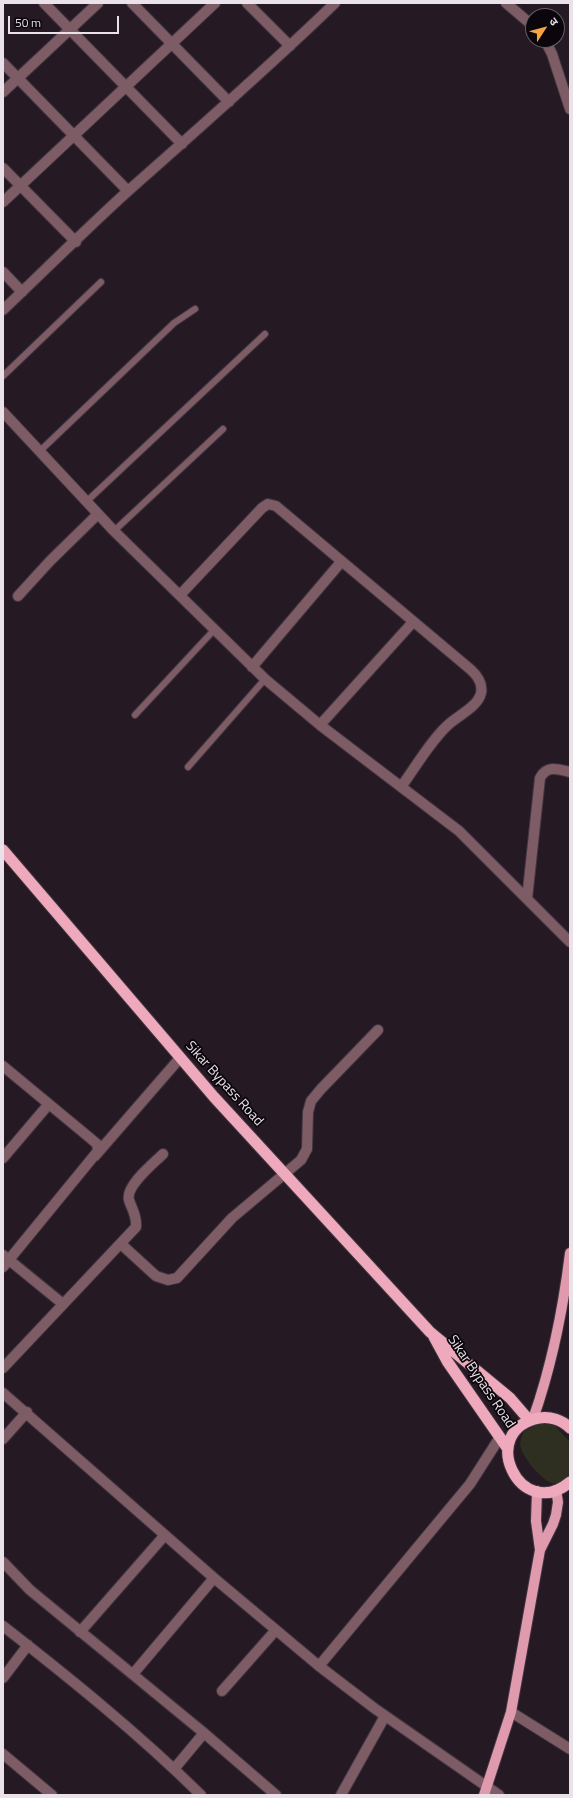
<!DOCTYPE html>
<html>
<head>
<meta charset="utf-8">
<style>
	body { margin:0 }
	#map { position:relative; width:573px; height:1798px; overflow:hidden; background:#251924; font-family:"Titillium Web","Noto Sans Devanagari",sans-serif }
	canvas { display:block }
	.frame { position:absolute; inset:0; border:4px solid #eae2e9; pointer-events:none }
	.north { position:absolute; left:525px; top:8px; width:40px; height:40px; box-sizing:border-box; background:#0b060b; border:1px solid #645e64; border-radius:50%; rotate:54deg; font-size:11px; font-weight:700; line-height:16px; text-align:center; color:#eae2e9 }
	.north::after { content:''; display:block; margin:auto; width:14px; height:18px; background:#f4a345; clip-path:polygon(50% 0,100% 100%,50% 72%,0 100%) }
	.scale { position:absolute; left:8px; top:16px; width:111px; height:18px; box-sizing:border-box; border:2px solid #eae2e9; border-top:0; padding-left:5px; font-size:12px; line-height:14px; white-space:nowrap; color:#eae2e9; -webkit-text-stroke:3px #0b060b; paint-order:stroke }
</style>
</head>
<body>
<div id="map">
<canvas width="573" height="1798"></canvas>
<div class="frame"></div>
<div class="north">उ</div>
<div class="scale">50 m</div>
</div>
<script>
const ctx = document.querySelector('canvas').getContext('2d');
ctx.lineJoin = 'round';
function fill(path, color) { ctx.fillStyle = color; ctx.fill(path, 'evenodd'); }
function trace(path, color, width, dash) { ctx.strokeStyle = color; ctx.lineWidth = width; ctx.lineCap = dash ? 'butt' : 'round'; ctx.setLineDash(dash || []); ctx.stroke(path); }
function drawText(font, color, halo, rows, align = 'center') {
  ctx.font = font + ' "Titillium Web",sans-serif'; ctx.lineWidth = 3.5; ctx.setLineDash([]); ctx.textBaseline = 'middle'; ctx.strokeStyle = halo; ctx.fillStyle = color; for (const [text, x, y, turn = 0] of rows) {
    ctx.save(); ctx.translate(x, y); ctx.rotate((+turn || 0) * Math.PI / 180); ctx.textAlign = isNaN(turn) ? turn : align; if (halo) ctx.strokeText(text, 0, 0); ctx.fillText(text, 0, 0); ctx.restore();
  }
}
fill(new Path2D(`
	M543 1422 555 1426 570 1442V1478C565 1481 558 1484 552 1483 541 1480 520 1455 520 1443 520 1439 523 1435 524 1431Z`), '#2e2f20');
const service = new Path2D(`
	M3 376 101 282
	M40 451 174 323 195 309
	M86 502 265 334
	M114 531 223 429
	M135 715 214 630
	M188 767 265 679`);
const minor = new Path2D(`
	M44 3 182 144
	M132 3 229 102
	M247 3 290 46
	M506 3 533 26
	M545 40 552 54 570 109
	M3 63 128 191
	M3 92 98 3
	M3 168 76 242
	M3 202 215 3
	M3 272 22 292
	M3 310C45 270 86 229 128 191 198 129 268 68 335 3
	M3 412 114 531 265 679 320 725 459 831 570 942
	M180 595 262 508 268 504 276 506 470 669C477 675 483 684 481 693 478 707 457 716 448 725 431 740 415 768 401 787
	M18 596 50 561 98 514
	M252 667 341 562
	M320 725 413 622
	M527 899 540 778C547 765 558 769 570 772
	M3 1066 90 1138 97 1144 98 1151 3 1267
	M95 1156 180 1058
	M3 1158 48 1105
	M121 1244 156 1276 168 1280 177 1278 232 1218 301 1160 307 1149 308 1112 311 1101 321 1089 378 1030
	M3 1255 63 1304
	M3 1368 136 1227C137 1215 132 1210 129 1200 125 1186 154 1163 163 1154
	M3 1393 214 1578 319 1666 374 1708 499 1795
	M3 1439 27 1412
	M3 1562 30 1590 204 1733 276 1795
	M3 1626C71 1679 139 1734 201 1795
	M80 1632 165 1535
	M319 1666 470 1484 500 1437
	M133 1674 214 1578
	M3 1678 28 1645
	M222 1691 275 1631
	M511 1712 570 1749
	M3 1754 52 1795
	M174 1769 204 1733
	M341 1795 385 1716`);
const primary = new Path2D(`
	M533 1419C552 1365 563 1310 570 1253
	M537 1491 536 1521 540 1550
	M484 1795 511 1712 540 1550 553 1524 556 1515 558 1502 556 1490`);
const trunk = new Path2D(`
	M3 850 214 1097 430 1332 510 1398 529 1420
	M434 1337 447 1361 508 1449
	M570 1428C562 1420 550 1416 539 1418 476 1430 520 1524 570 1482`);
trace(service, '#413540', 8);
trace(minor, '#413540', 12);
trace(primary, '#413540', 12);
trace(trunk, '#413540', 13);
trace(service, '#7e5c65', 6);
trace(minor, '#7e5c65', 10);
trace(primary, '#df9aad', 10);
trace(trunk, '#eeaabc', 11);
drawText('14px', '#eae2e9', '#0b060b', [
	["Sikar Bypass Road",224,1084,48],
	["Sikar Bypass Road",481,1382,56]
]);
</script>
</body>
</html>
